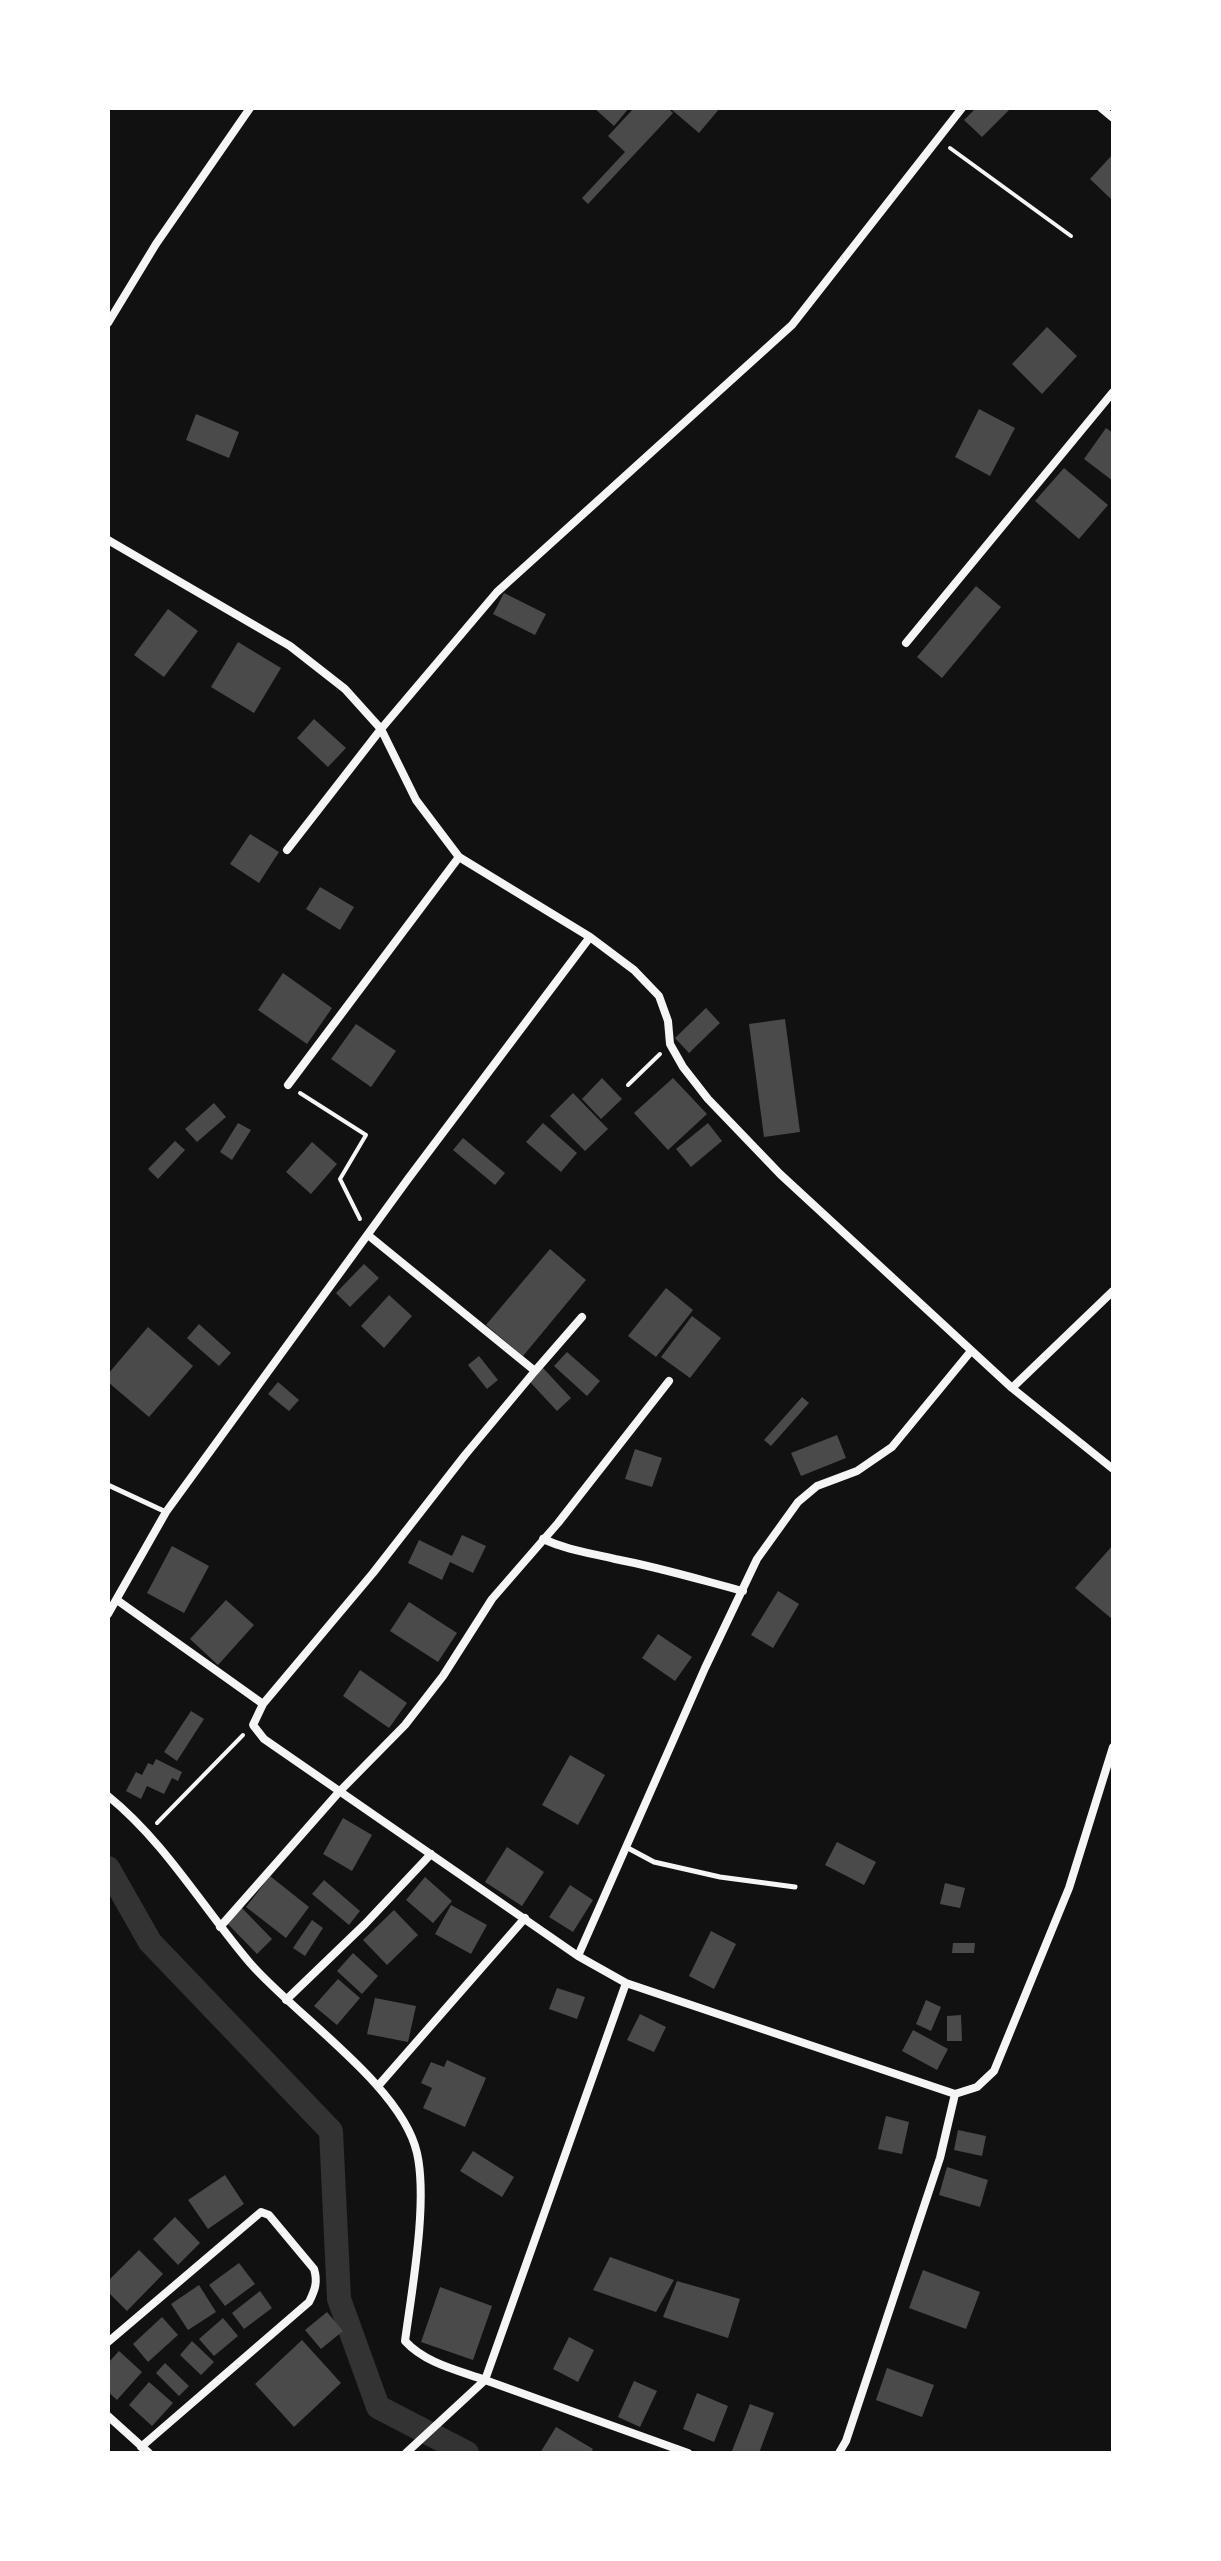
<!DOCTYPE html>
<html>
<head>
<meta charset="utf-8">
<style>
	body { margin:0 }
	#map { position:relative; width:1221px; height:2561px; overflow:hidden; background:#111; font-family:Lato,sans-serif }
	canvas { display:block }
	.frame { position:absolute; inset:0; border:110px solid #fff; pointer-events:none }
</style>
</head>
<body>
<div id="map">
<canvas width="1221" height="2561"></canvas>
<div class="frame"></div>
</div>
<script>
const ctx = document.querySelector('canvas').getContext('2d');
ctx.lineJoin = 'round';
function trace(path, color, width, dash) { ctx.strokeStyle = color; ctx.lineWidth = width; ctx.lineCap = dash ? 'butt' : 'round'; ctx.setLineDash(dash || []); ctx.stroke(path); }
function fill(path, color) { ctx.fillStyle = color; ctx.fill(path, 'evenodd'); }
trace(new Path2D(`
	M108 1868 150 1942 331 2131 339 2299 378 2407 467 2453`), '#333', 24);
fill(new Path2D(`
	M594 108H629L614 126Z
	M634 108H668L673 113 588 204 582 198 625 152 608 136Z
	M674 108H720L699 133 672 110Z
	M976 108H1011L982 137 964 120Z
	M1113 154V196L1111 199 1090 179Z
	M1047 327 1077 356 1042 394 1012 364Z
	M979 409 1015 428 990 476 955 457Z
	M196 414 239 432 229 458 186 440Z
	M1106 428 1113 433V481L1084 459Z
	M1064 468 1108 505 1079 539 1035 501Z
	M976 586 1001 607 942 678 917 657Z
	M504 593 546 614 535 635 493 614Z
	M168 609 198 631 164 677 134 655Z
	M238 642 281 668 254 713 211 687Z
	M314 719 346 748 328 767 297 738Z
	M250 834 279 852 259 883 230 864Z
	M320 887 354 907 340 930 306 909Z
	M283 973 332 1008 307 1044 258 1010Z
	M706 1008 720 1023 689 1053 675 1038Z
	M785 1019 800 1132 764 1137 749 1024Z
	M356 1024 396 1051 371 1087 331 1059Z
	M602 1078 622 1099 601 1119 582 1099Z
	M673 1078 707 1114 668 1150 634 1113Z
	M573 1093 608 1129 585 1151 550 1116Z
	M214 1103 226 1117 197 1142 185 1129Z
	M238 1123 251 1130 232 1160 220 1152Z
	M543 1123 577 1153 561 1172 526 1142Z
	M708 1123 722 1141 691 1167 676 1149Z
	M463 1138 505 1173 495 1185 453 1150Z
	M175 1141 185 1150 158 1179 148 1169Z
	M312 1142 337 1164 311 1194 286 1172Z
	M550 1249 586 1280 523 1356 486 1325Z
	M364 1264 379 1278 350 1307 336 1293Z
	M666 1288 693 1310 656 1357 628 1336Z
	M389 1295 412 1316 384 1348 361 1326Z
	M692 1316 721 1338 690 1378 661 1357Z
	M199 1324 231 1353 219 1366 187 1338Z
	M148 1327 193 1366 149 1417 108 1382V1374Z
	M567 1352 600 1381 587 1396 554 1366Z
	M479 1356 498 1380 487 1389 468 1365Z
	M543 1368 571 1398 557 1411 530 1382Z
	M278 1382 299 1400 289 1411 268 1394Z
	M802 1397 809 1403 771 1446 764 1440Z
	M837 1435 846 1458 801 1476 791 1453Z
	M635 1449 662 1458 652 1487 625 1479Z
	M462 1535 486 1546 473 1573 450 1562 442 1580 408 1563 419 1540 452 1556Z
	M1113 1545V1618L1112 1619 1075 1588Z
	M172 1546 209 1566 184 1613 147 1593Z
	M778 1591 799 1604 773 1648 751 1635Z
	M226 1600 254 1625 218 1665 190 1639Z
	M409 1602 457 1633 438 1662 390 1631Z
	M658 1634 692 1657 675 1681 642 1658Z
	M360 1670 407 1703 389 1728 343 1696Z
	M191 1711 204 1719 177 1761 164 1752Z
	M570 1755 605 1775 578 1825 542 1805Z
	M156 1759 182 1772 178 1781 172 1778 164 1794 147 1786 141 1799 126 1791 136 1772 142 1775 148 1763 153 1765Z
	M343 1818 372 1835 352 1871 323 1854Z
	M837 1842 876 1862 864 1885 825 1865Z
	M507 1847 544 1872 522 1906 485 1882Z
	M270 1876 309 1907 286 1938 246 1907Z
	M425 1877 452 1901 433 1923 406 1900Z
	M324 1880 360 1911 349 1925 312 1894Z
	M945 1883 965 1888 960 1908 940 1904Z
	M570 1885 593 1900 573 1932 549 1917Z
	M451 1905 487 1925 471 1954 435 1934Z
	M242 1908 272 1939 257 1954 227 1923Z
	M394 1910 418 1935 387 1965 363 1940Z
	M312 1920 323 1928 305 1956 293 1948Z
	M711 1931 736 1944 714 1989 689 1976Z
	M953 1943H975L974 1953H952Z
	M353 1953 378 1976 362 1994 337 1971Z
	M338 1979 360 1998 337 2025 314 2006Z
	M557 1988 585 1997 577 2019 549 2009Z
	M375 1998 416 2006 408 2042 367 2034Z
	M926 2000 941 2007 931 2031 916 2024Z
	M640 2014 666 2027 654 2052 627 2040Z
	M961 2015 962 2041H947V2016Z
	M913 2030 948 2049 937 2070 902 2051Z
	M447 2060 486 2078 465 2127 423 2108 432 2088 421 2083 431 2062 444 2067Z
	M886 2116 909 2122 902 2154 878 2149Z
	M958 2130 986 2136 982 2156 954 2150Z
	M473 2151 514 2177 502 2197 460 2171Z
	M947 2167 988 2180 980 2207 939 2195Z
	M225 2175 244 2204 208 2229 188 2200Z
	M175 2217 200 2243 178 2265 153 2239Z
	M139 2250 163 2274 127 2311 108 2292V2281Z
	M610 2257 674 2280 656 2312 593 2290Z
	M239 2263 255 2284 225 2306 209 2285Z
	M923 2270 980 2292 966 2329 909 2308Z
	M677 2281 740 2299 728 2338 663 2317Z
	M199 2285 216 2312 188 2330 171 2304Z
	M440 2287 492 2306 473 2360 421 2342Z
	M260 2291 272 2308 244 2329 232 2313Z
	M327 2312 343 2331 321 2349 305 2330Z
	M162 2317 178 2335 148 2362 133 2344Z
	M223 2318 238 2336 214 2356 199 2339Z
	M569 2337 594 2350 578 2382 553 2369Z
	M302 2340 341 2383 294 2427 255 2384Z
	M192 2341 214 2362 201 2375 180 2355Z
	M119 2351 142 2372 117 2400 108 2392V2363Z
	M165 2363 189 2386 179 2396 156 2373Z
	M887 2368 934 2385 922 2417 876 2400Z
	M634 2381 657 2391 640 2427 618 2417Z
	M149 2382 173 2403 152 2426 129 2405Z
	M697 2393 728 2406 714 2442 683 2429Z
	M750 2404 774 2413 759 2453H737L732 2451Z
	M556 2427 593 2449 591 2453H540Z`), '#4a4a4a');
trace(new Path2D(`
	M950 148 1071 236
	M628 1085 660 1054
	M300 1093 366 1135 340 1179 360 1219
	M157 1823 243 1735`), '#f5f5f5', 4);
trace(new Path2D(`
	M108 1485 166 1512
	M626 1847 654 1862 720 1877 795 1887`), '#f5f5f5', 5);
trace(new Path2D(`
	M1101 108 1113 118
	M108 323 156 244 250 108
	M108 540 290 646 345 689 381 729 416 800 459 857 590 937 408 1179 166 1512 108 1614
	M906 643 1113 392
	M287 850 381 729 497 592 792 325 962 108
	M590 937 634 970 659 996 668 1021 670 1044 683 1067 708 1099 780 1174 1012 1388 1113 1469
	M288 1085 459 857
	M368 1235 535 1371 465 1455 373 1573 263 1704 253 1725 264 1739 578 1956
	M535 1371 582 1317
	M1012 1388 1113 1291
	M543 1539C567 1550 590 1553 615 1559 658 1567 701 1580 743 1591
	M117 1600 263 1704
	M108 1796C165 1842 203 1908 250 1963 296 2016 402 2086 417 2153 428 2202 412 2289 405 2341 425 2363 457 2370 485 2380L406 2453
	M220 1927 339 1792 405 1725 443 1676 492 1599 558 1523 669 1381
	M626 1983 578 1956 705 1668 757 1559 798 1502 817 1486 857 1471 892 1447 971 1351
	M286 2000 365 1924 431 1854
	M378 2086 525 1918
	M108 2342 261 2212 269 2215 314 2269C318 2282 315 2290 309 2302L141 2447
	M108 2416 149 2453
	M688 2453 485 2380 626 1983 955 2094 977 2087 994 2071 1069 1888 1113 1747
	M839 2453 846 2441 940 2158 955 2094`), '#f5f5f5', 8);
</script>
</body>
</html>
